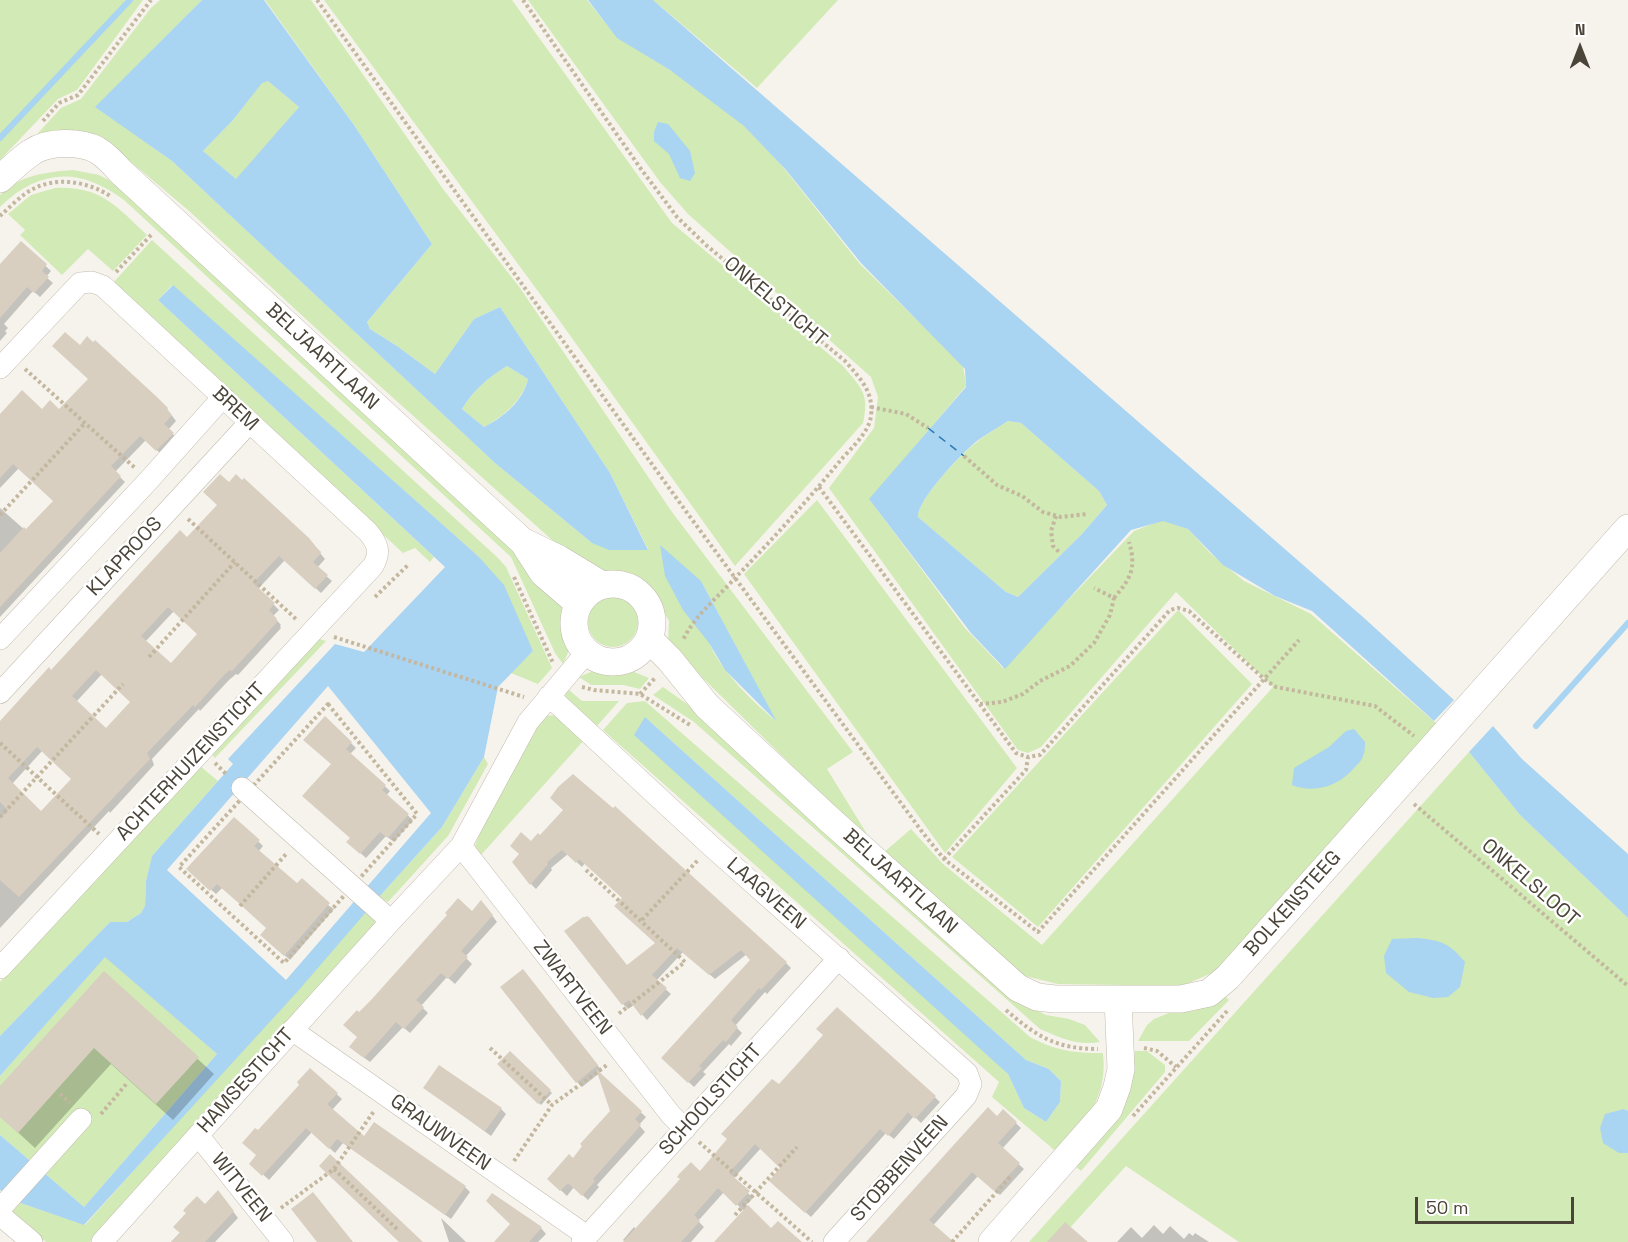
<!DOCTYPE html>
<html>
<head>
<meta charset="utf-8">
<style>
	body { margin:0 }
	#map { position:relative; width:1628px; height:1242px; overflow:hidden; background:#f6f3ec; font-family:"Space Grotesk",sans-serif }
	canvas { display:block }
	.north { position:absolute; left:1550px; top:18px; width:60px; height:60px; -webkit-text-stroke:4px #fff; paint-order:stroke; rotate:0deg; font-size:16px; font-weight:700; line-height:24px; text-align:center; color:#4b4439 }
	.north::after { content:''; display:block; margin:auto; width:21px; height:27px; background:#4b4439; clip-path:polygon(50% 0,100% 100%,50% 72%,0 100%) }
	.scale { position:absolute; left:1415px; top:1197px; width:159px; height:27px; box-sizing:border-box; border:3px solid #4b4439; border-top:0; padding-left:8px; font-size:18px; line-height:21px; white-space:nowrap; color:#4b4439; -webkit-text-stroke:4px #fff; paint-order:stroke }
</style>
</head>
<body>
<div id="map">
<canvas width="1628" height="1242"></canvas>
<div class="north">N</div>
<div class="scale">50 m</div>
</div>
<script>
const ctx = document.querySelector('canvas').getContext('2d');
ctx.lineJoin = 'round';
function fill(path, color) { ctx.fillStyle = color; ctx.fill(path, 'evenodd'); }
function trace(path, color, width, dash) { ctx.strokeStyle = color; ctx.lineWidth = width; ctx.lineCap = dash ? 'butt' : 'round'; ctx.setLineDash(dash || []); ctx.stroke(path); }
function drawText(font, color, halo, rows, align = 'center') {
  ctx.font = font + ' "Space Grotesk",sans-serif'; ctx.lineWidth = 5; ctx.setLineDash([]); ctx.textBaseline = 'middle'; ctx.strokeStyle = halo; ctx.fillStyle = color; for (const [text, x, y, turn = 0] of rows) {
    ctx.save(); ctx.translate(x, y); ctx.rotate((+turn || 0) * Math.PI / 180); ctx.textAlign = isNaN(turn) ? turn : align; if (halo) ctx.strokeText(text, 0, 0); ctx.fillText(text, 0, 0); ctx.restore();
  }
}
fill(new Path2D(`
	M0 0H143L77 90 58 99 0 160Z
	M160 0H202L96 107 172 161 495 463 592 543 648 549 610 473 500 307 474 319 435 374 397 346 370 329 367 322 432 244 354 125 265 0H311L443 189 520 288 672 512 853 752 827 769 875 847 668 644 669 621 655 596 637 580 615 574 589 573 334 345 188 210 125 157 28 144 61 108 81 99 151 8ZM701 581 776 721C755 704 718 668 709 642 704 625 704 600 701 581Z
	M324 0H512L672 223 843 366C861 388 870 393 863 423L735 566 554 313Z
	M528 0H587L617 37 678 75 746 127 783 167 860 264 963 365 966 386 870 500 965 628 1003 668 1134 531 1162 520 1188 529 1210 553 1244 581 1311 614 1437 724 1221 969 1182 986 1058 984 1017 974 883 853 911 829 943 864 1042 945 1273 687 1176 592 1041 747 1028 753 1018 750 829 488 874 428 878 397 871 377 688 214 660 182Z
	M653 0H838L757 88Z
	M267 80 299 107 237 180 203 151 233 120 262 82Z
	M73 170 99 175 121 186 534 568 566 603 565 620 570 648 563 664 555 653 511 557 124 200C80 167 40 168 0 207V195C19 175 47 172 73 170Z
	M55 188C101 186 116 206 147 235L113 271 88 249 62 275 20 235 25 230 8 214 31 195Z
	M152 240 498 558 506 567 552 668 538 684 511 673 533 651 478 556 172 285 158 300 434 557 430 562 415 548 403 553 112 284Z
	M507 366 528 379C522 401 504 416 484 427L462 409C473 390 488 378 507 366Z
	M1008 421 1021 423 1099 491 1107 505 1082 534 1018 597 1006 592 918 517C918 499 961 454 977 442 986 434 998 428 1008 421Z
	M817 500 1017 768 945 853 744 574Z
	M588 622a25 25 0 1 1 50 0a25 25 0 1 1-50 0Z
	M1178 610 1252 684 1038 927 952 857Z
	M316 638 326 641 215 758 211 753Z
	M629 670 649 678 640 689 623 685H591L579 677 593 671Z
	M663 687 697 711 1020 1002 1046 1015 1069 1019 1085 1025 1100 1042C1077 1046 1061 1038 1040 1029L694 722 653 695Z
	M569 690 582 701H619L597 726 566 699 565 691Z
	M645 701 1030 1037C1057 1051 1073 1053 1103 1053 1108 1098 1085 1122 1059 1154L992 1097 999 1082 603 730 627 703ZM645 717 1026 1060 1049 1069 1061 1081 1060 1102 1046 1122 1024 1108 1008 1074Z
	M556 715 585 739 481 855 475 846 486 815 544 716Z
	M1469 752 1520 815 1628 918V1111L1624 1109 1619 1152 1628 1153V1242H1239L1126 1166 1057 1242H1029Z
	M484 757 488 764 448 836 388 902 379 897 442 827Z
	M200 766 218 781 152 856 146 881 145 906 141 913 127 922H110L0 1036V982Z
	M367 910 374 916 375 927 90 1242H46L12 1213 11 1206 15 1201 85 1225Z
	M105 956 217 1054 84 1207 0 1135V1076Z
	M1224 995 1229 1000 1189 1041H1138L1147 1025 1154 1019 1169 1013 1194 1011Z
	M1135 1051H1147L1165 1065V1072L1081 1171 1073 1164 1123 1109 1131 1087Z`), '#d2eab5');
fill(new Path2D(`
	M202 0H264L354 125 432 244 367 322 370 329 397 346 435 374 474 319 500 307 610 473 648 550H609L592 543 495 463 172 161 95 107ZM268 81 299 107 236 179 203 151 233 120 262 83ZM507 366 528 379C523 401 504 417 484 427L462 409C473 390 488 378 507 366Z
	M588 0H653L1363 617 1454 700 1434 721 1312 611 1275 596 1223 565 1188 529 1163 521 1131 530 1005 669 971 633 869 499 966 387 965 369 861 263 786 170 744 126 670 70 617 38ZM1008 421 1021 423 1099 491 1107 505 1082 534 1018 597 1006 592 918 517C918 499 961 454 977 441 986 434 998 428 1008 421Z
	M658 122 668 124 690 151 695 173 690 181 680 178 669 154 654 141V132Z
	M173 285 478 556 504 585 533 651 498 687 484 757 442 827 379 897 298 991 84 1225 15 1201 0 1190V1135L84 1207 217 1054 105 957 0 1076V1036L110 922H127L141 913 145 906 146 881 152 856 233 764 228 759 335 644 364 652 445 567 158 300ZM328 686 431 813 286 980 167 870Z
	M660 545 701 581 777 722 725 670 709 643 683 610 665 576Z
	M645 717 1026 1060 1049 1069 1061 1081 1060 1102 1046 1122 1024 1108 1008 1074 634 735Z
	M1493 726 1522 759 1628 854V918L1520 815 1469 752Z
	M1354 729 1365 742C1365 746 1365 752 1363 756 1362 760 1358 764 1355 767 1339 786 1315 794 1292 785L1294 768 1329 747 1346 731Z
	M1417 938C1442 941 1448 942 1465 962L1460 987 1448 997 1433 998 1409 992 1386 973 1384 956 1392 939Z
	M1624 1109 1628 1111V1153H1619L1603 1143 1600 1128 1605 1114Z`), '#a9d4f2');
fill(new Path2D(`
	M21 243 51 271 46 277 53 283 40 297 33 291 4 324 8 328 5 331 7 333 0 341V267Z
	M80 347 167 409 176 421 168 430 178 439 162 455 146 440 115 472 125 482 0 617V508L26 531 55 501 19 468 0 488V446L42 411 59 412 90 379Z
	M244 480 321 552 320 553 325 559 317 568 332 581 321 593 285 560 258 589 279 610 273 616 281 625 280 626 281 628 238 675 236 674 229 680 200 711 199 709 196 712 152 759 154 765 110 813 109 811 0 928V723L187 539 219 505 229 484 242 482ZM174 611 199 634 171 665 145 642ZM102 674 132 702 106 731 76 702ZM43 750 73 779 41 813 12 784Z
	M325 718 356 748 350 754 390 791 386 796 413 820 394 842 386 836 366 858 348 842 351 838 332 764Z
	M538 835 786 963 791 968 767 994 765 992 735 1026 742 1033 731 1046 729 1044 703 1072 706 1074 694 1087 663 1058 753 960 747 954 715 979 683 952 656 981 671 994 647 1020 634 1005 628 1009 623 1004 567 931 587 916 627 967 657 944 624 898 585 863 582 867 568 854 551 868 552 870 536 889 531 884V843Z
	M258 841 263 846 259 851 297 885 334 909 290 960 267 940 268 928 222 888 216 894 193 874Z
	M486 907 497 922 465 957 472 964 455 984 447 977 421 1006 428 1013 410 1033 403 1027 370 1062 356 1052 351 1047 359 1037V1014L472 913Z
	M104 973 214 1074 173 1120 111 1064 35 1148 0 1116V1089Z
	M528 976 602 1071 582 1087 577 1082Z
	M837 1009 940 1102 921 1123 914 1116 894 1139 886 1133 811 1217 776 1186 782 1168 761 1148 733 1179 753 1198 746 1205 771 1230 799 1242H729L744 1211 724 1192 698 1221 704 1227 691 1242H625L623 1240 634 1227 636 1229 700 1173 779 1086 825 1035Z
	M510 1053 552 1093 541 1105 499 1064Z
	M310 1070 342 1099 332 1110 364 1138 465 1187 470 1192 451 1219 343 1143 335 1153 312 1132 269 1180 251 1163 258 1156V1132L301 1085Z
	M599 1074 646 1117 639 1125 645 1132 597 1185 599 1187 588 1200 574 1187 567 1196 549 1179 573 1160 612 1112Z
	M425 1088 501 1109 506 1114 491 1136Z
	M1003 1111 1021 1128 1002 1149 1024 1169 1000 1195 978 1176 918 1242H868Z
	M223 1198 238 1218 215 1242H171L205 1206Z
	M441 1218 466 1242H449Z
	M1154 1225 1163 1234 1170 1226 1184 1239 1189 1233 1193 1236 1195 1233 1209 1242H1117L1131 1227 1142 1238Z
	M541 1228 546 1234 538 1242H496Z`), '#0003');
trace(new Path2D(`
	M0 138 130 0
	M1536 726 1628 623`), '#a9d4f2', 6);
trace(new Path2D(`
	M928 428 964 456`), '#2e7ab2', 1.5, [8, 6]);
fill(new Path2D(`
	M21 241 47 264 42 271 49 277 34 293 27 287 0 318V264Z
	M65 332 80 345 87 336 93 342 95 340 157 397 168 408 167 410 172 415 164 424 174 433 156 451 140 436 111 466 121 476 0 607V553L24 527 26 529 53 501 13 464 0 478V414L22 390 42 409 50 400 59 409 88 379 52 346Z
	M220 474 229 482 236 474 242 480 244 478 309 538 321 553 313 562 328 575 315 589 279 556 253 583 275 603 269 610 277 619 276 620 277 622 232 671 230 670 224 675 195 707 193 705 191 707 147 753 150 759 19 897 0 880V819L8 810 0 802V721L49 667 51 670 180 530 187 537 217 505 203 492ZM168 607 197 634 171 663 141 636ZM96 670 130 702 106 728 72 696ZM37 747 71 779 41 811 8 778Z
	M325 716 352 742 346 749 386 785 382 790 409 814 388 838 380 832 360 854 346 842 350 838 302 796 331 764 303 740Z
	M573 774 613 808 615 806 787 962 761 990 759 988 731 1020 738 1027 726 1042 723 1040 699 1066 702 1068 688 1083 661 1058 750 960 741 950 709 975 677 948 652 975 667 988 641 1016 629 1000 622 1005 564 931 583 917H589L627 965 655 943 614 906 622 898 579 859 576 863 562 850 547 862 548 864 530 885 512 862 519 854 510 846 521 832 531 841 538 833 540 835 563 810 550 798 558 787Z
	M234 817 260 840 254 846 297 883 302 878 330 903 284 956 260 935 266 928 243 907 217 884 210 891 186 869Z
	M458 898 472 911 481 900 493 915 461 951 468 957 448 979 441 973 416 1000 424 1007 404 1029 396 1022 364 1058 349 1047 357 1037 343 1025 357 1010 359 1012 372 999 447 915 445 913Z
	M523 969 598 1065 576 1083 500 987Z
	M104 971 199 1057 156 1104 94 1048 18 1133 0 1117V1086Z
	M837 1007 936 1096 915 1119 908 1112 888 1136 880 1129 805 1213 769 1181 780 1168 755 1144 729 1173 750 1191 736 1206 718 1188 694 1215 700 1221 681 1242H623L680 1179 677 1177 679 1174 691 1162 700 1171 727 1139 721 1134 772 1079 779 1084 798 1063 823 1035 816 1029Z
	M510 1051 551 1090 538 1104 497 1064Z
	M439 1065 502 1108 485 1131 423 1088Z
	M310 1068 338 1093 327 1104 364 1136 374 1122 466 1186 445 1215 337 1139 329 1149 306 1128 262 1176 249 1164 256 1155 242 1143 255 1128 258 1130 270 1117 299 1085 297 1082Z
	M596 1069 642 1111 635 1119 641 1125 593 1179 595 1181 582 1196 568 1183 560 1191 547 1179 569 1154 573 1158 582 1146 580 1144 610 1111Z
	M988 1107 997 1116 1003 1109 1017 1122 998 1143 1020 1163 994 1191 972 1172 929 1220 954 1242H866Z
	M330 1154 423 1242H399L319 1166Z
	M218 1190 234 1211 205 1242H171L180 1233 173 1227 186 1213 183 1211 185 1208 197 1196 205 1204Z
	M313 1192 353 1242H317L291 1209Z
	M492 1193 542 1227 529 1242H494L510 1224 486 1201Z
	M748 1205 771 1228 778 1221 802 1242H714Z
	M1065 1222 1088 1242H1047Z`), '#d8cfc1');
const minor = new Path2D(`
	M0 368 80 283 92 282 103 286 368 532C378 544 381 552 373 566L0 968
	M0 639 149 480 223 397
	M0 693 250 422
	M549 696 711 846 967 1073 971 1084 966 1096 834 1242
	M242 788 391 921
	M461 846 671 1115 685 1129
	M292 1030 587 1236
	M198 1135 283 1242
	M0 1209 81 1119
	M0 1215 32 1242
	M102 1242 391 921 461 846 528 722 586 653
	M582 1242 839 958`);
const tertiary = new Path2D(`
	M0 179C10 170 21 159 32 152 48 141 80 141 97 150 107 156 114 164 121 172L523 542 543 573 578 603
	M524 542 559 559 602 585
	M574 623a39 39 0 1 1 78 0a39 39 0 1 1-78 0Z
	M649 639 670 660 707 706 830 820 1018 988 1037 997 1055 999H1181L1209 993 1228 977 1628 528
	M992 1242 1109 1109 1117 1087 1121 1069 1118 999`);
trace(minor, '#c2bbae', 22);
trace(tertiary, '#c2bbae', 28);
trace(new Path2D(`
	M317 0 685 510 923 833 944 859 1038 932 1299 640
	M523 0 641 169 677 217 706 245 845 361C860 378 874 392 871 416 869 433 850 449 840 461 807 501 772 540 736 577 718 597 695 615 683 640
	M43 121 59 103 78 95 151 0
	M0 216C10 207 21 195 33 189 57 176 89 182 110 196
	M116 272 152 234
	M25 369 135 468
	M871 407 906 414 928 428
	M964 456 997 485 1022 496 1043 512 1061 517 1087 514
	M819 487 1016 753 1028 757 1040 755 1170 610 1178 608 1189 611 1264 679 1276 687 1375 706 1414 736
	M0 515 85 423
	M1056 516 1051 531 1053 546 1059 552
	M188 519 297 620
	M514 577 553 663
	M375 597 409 564
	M1114 598C1130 579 1137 569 1129 542
	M334 637 524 697
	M149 657 235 562
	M582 687 594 690 640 694 690 725
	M640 694 656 677
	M328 704 417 814 284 963 179 867Z
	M980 704 1002 702 1023 694 1040 681 1070 666 1094 643 1110 615 1114 598 1094 588
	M0 743 99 834
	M215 763 227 775
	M1414 804 1628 986
	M0 817 123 684
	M944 859 1026 770 1028 757
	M586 870 685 962 617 1015
	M240 906 287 853
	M642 920 699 859
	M1006 1010C1036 1036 1056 1049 1098 1049
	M490 1048 552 1105
	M1144 1048 1157 1051 1176 1067
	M60 1094 70 1103
	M101 1114 128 1082
	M1133 1116 1228 1010
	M699 1142 812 1242
	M514 1161 552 1105 607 1065
	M334 1169 397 1229
	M281 1208 334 1169 374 1111
	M735 1215 797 1147
	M952 1242 1010 1177`), '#c4b79f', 4, [3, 3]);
trace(minor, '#fff', 21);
trace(tertiary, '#fff', 27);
drawText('20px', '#4b4439', '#fff', [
	["ONKELSTICHT",775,302,40],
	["BELJAARTLAAN",322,357,43],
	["BREM",235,409,43],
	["KLAPROOS",125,557,-47],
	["ACHTERHUIZENSTICHT",191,762,-47],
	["BELJAARTLAAN",900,882,42],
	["ONKELSLOOT",1530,883,41],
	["LAAGVEEN",766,894,41],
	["BOLKENSTEEG",1293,904,-48],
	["ZWARTVEEN",572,988,52],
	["HAMSESTICHT",246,1081,-48],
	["SCHOOLSTICHT",711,1100,-48],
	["GRAUWVEEN",440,1133,35],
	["STOBBENVEEN",900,1169,-48],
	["WITVEEN",241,1188,51]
]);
</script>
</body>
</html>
